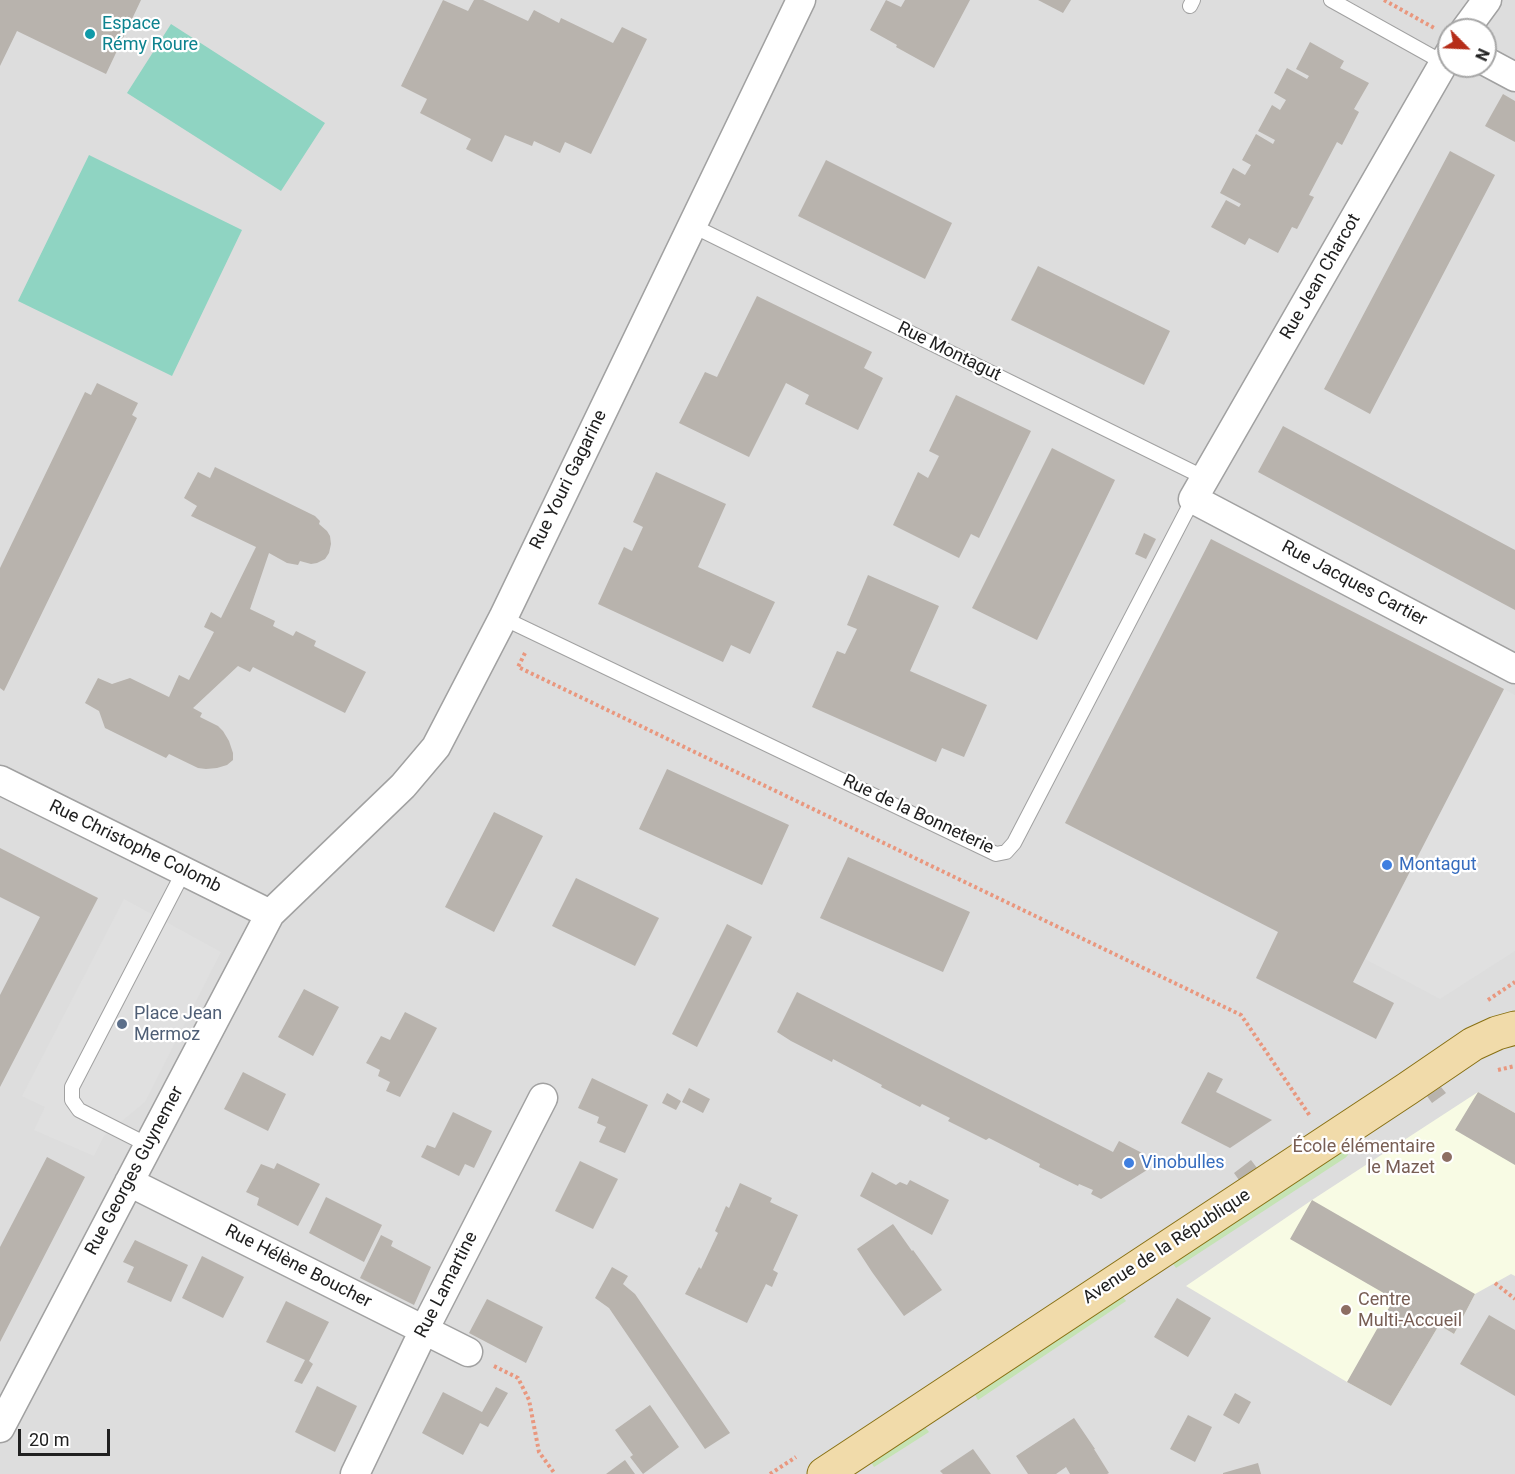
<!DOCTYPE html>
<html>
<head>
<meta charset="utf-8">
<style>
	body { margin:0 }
	#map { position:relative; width:1515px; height:1474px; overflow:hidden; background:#efede7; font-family:Roboto,sans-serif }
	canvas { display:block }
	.north { position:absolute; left:1437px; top:18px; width:60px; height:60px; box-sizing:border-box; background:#fff; border:2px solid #a6a6a6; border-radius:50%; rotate:114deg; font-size:16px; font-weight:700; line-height:24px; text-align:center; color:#202020 }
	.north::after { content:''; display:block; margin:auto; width:21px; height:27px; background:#b62d19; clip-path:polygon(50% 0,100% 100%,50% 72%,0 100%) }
	.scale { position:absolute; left:18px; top:1429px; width:92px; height:27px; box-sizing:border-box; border:3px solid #202020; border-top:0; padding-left:8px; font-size:18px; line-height:21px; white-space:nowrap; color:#202020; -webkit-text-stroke:4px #fff; paint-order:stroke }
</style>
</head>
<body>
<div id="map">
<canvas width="1515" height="1474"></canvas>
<div class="north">N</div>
<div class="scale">20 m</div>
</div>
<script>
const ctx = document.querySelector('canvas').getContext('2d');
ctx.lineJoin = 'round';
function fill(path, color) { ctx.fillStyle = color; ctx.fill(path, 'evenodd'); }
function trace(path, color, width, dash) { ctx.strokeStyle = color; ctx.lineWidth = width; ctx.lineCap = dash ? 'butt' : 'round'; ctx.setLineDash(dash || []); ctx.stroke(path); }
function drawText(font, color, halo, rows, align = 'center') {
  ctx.font = font + ' Roboto,sans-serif'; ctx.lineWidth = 4.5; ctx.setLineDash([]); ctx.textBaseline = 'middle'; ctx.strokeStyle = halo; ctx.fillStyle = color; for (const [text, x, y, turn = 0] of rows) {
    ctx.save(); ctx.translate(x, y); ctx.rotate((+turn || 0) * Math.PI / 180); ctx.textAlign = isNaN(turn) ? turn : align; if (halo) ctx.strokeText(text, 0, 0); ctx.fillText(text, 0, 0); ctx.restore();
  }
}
fill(new Path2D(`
	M0 0H1515V1474H0ZM1449 30H1485V66H1449Z`), '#ddd');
fill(new Path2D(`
	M1478 1092 1515 1113V1276L1511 1274 1475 1294 1454 1334 1439 1325 1391 1406 1347 1382 1186 1286 1312 1200Z`), '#f8fbe4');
fill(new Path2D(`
	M1345 1148 1348 1155 1345 1158 1176 1268 1171 1261Z
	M1122 1296 1126 1301 978 1400 974 1393Z
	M925 1427 929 1432 874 1467 871 1462Z`), '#c5e3b4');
fill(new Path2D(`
	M171 24 325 123 281 191 127 93Z
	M89 155 242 230 172 376 18 301Z`), '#8fd4c2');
fill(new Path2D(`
	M1504 689 1515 695V951L1440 999 1365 959Z
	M124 899 221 952 145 1102 104 1136 94 1156 34 1130 45 1107 22 1096Z`), '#e0e0e0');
fill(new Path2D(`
	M0 0H141L106 74 17 31 0 66Z
	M443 0 468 11 474 0H483L528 21 534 10 559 23 561 18 613 43 622 27 647 39 591 154 565 142 560 153 534 141 532 146 505 135 492 162 466 149 471 139 420 113 427 99 401 86Z
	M886 0 901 7 905 0H970L934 68 896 47 897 45 870 30Z
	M1038 0H1071L1063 13Z
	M1310 42 1344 61 1340 68 1369 83 1354 109 1359 112 1342 145 1337 142 1309 195 1314 197 1297 229 1292 227 1278 253 1249 238 1245 245 1211 227 1226 200 1239 207 1241 204 1220 193 1233 168 1245 175 1251 165 1242 160 1256 134 1273 144 1275 140 1258 131 1272 105 1280 110 1286 100 1274 93 1287 68 1307 79 1309 76 1296 69Z
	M1503 94 1515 101V142L1485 126Z
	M1450 151 1495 175 1370 414 1324 389Z
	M826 160 952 223 925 279 798 216Z
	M1038 266 1170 331 1144 385 1011 320Z
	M757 296 872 352 864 368 883 378 858 430 805 404 809 395 786 383 749 457 679 423 705 372 717 377Z
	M97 383 138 403 132 415 137 418 4 691 0 688V568L85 392 91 395Z
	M956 395 1031 431 979 538 971 534 959 558 893 525 918 472 928 478 939 456 929 451Z
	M1283 426 1515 550V610L1258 472Z
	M1052 448 1115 480 1037 640 972 608Z
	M215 467 315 516 320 521 319 524 327 531 330 536 331 544 329 553 325 559 317 563 311 564 300 561 298 565 287 563 269 553 250 609 275 621 273 626 293 636 296 631 316 641 314 646 366 672 345 713 253 667 250 672 238 666 193 708 202 713 200 717 218 726 223 731 229 741 233 753V760L227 765 217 768 206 769 198 768 169 754 166 758 105 728 99 711 85 703 98 678 112 684 130 678 169 697 179 675 189 680 214 632 204 627 211 612 221 618 256 547 191 516 197 506 184 498 198 472 210 478Z
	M656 472 726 504 698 567 775 602 750 654 731 645 723 662 598 604 624 547 632 551 643 527 633 522Z
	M1144 533 1156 539 1146 559 1135 554Z
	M1211 539 1504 689 1353 982 1394 1003 1376 1039 1256 978 1278 932 1065 823Z
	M868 575 939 606 910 671 987 705 964 757 942 748 936 762 812 707 837 651 845 654 857 629 847 625Z
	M667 769 789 825 762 885 639 829Z
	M494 812 543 836 494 932 445 907Z
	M0 848 98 898 0 1087V995L40 917 0 897Z
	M848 857 970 912 943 972 820 918Z
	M576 878 659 918 635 966 552 926Z
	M727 924 752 937 697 1047 672 1034Z
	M304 989 339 1007 313 1056 278 1037Z
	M797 992 1113 1152 1119 1141 1144 1154 1147 1170 1101 1199 1091 1194 1093 1190 1079 1184 1078 1186 1039 1167 1040 1164 989 1138 986 1140 948 1121 950 1118 922 1104 920 1107 881 1087 882 1085 833 1059 832 1062 791 1041 777 1032Z
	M405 1012 437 1028 400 1097 386 1091 390 1082 378 1076 380 1070 366 1063 381 1036 390 1040Z
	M243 1072 286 1094 268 1131 224 1109Z
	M1208 1072 1223 1079 1216 1092 1272 1120 1230 1148 1181 1123Z
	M592 1078 648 1105 625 1153 599 1142 606 1127 597 1123 599 1117 578 1108Z
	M1441 1087 1446 1093 1432 1103 1427 1096Z
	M689 1088 710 1099 703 1113 682 1102Z
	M1478 1092 1515 1113V1165L1455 1130Z
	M667 1093 681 1101 676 1110 662 1103Z
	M453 1112 492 1131 474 1168 465 1164 459 1176 421 1157 427 1145 435 1148Z
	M47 1157 85 1177 0 1342V1247Z
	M1251 1160 1257 1168 1239 1180 1234 1173Z
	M580 1161 618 1179 593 1229 555 1211Z
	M277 1163 320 1184 298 1226 257 1205 259 1198 246 1192 261 1164 274 1169Z
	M872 1172 896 1185 900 1182 907 1185 910 1180 949 1200 932 1235 860 1196Z
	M740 1183 772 1198 770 1202 798 1215 773 1270 778 1273 772 1287 766 1284 747 1323 685 1294 699 1267 701 1269 718 1233 715 1231 726 1206 729 1208Z
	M326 1197 382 1225 364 1262 309 1233Z
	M1312 1200 1475 1294 1454 1334 1439 1325 1391 1406 1347 1382 1394 1299 1290 1239Z
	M893 1224 912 1251 913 1250 942 1290 904 1316 872 1272 857 1249Z
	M381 1235 393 1241 391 1246 431 1267 414 1305 360 1278Z
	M135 1240 188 1265 171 1302 127 1282 134 1267 123 1262Z
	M202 1256 244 1277 223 1318 182 1298Z
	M612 1267 628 1276 623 1284 635 1294 730 1433 705 1449 609 1308 595 1298Z
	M1177 1298 1211 1318 1188 1357 1154 1337Z
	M487 1299 543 1327 526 1363 469 1333Z
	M286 1301 329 1322 309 1361 313 1364 302 1384 294 1381 305 1360 266 1342Z
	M1489 1315 1515 1330V1396L1460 1364Z
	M317 1386 357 1406 335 1452 295 1432Z
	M496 1387 508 1393 488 1427 480 1423 463 1455 422 1433 443 1392 482 1412Z
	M1235 1393 1251 1402 1239 1424 1223 1415Z
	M650 1405 679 1447 643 1474 630 1457 633 1455 615 1430Z
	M1188 1415 1212 1427 1195 1462 1170 1449Z
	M1074 1418 1095 1449H1094L1109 1473 1107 1474H1070L1066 1467 1056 1474H1028L1016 1456Z
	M973 1449 991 1474H943L940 1471Z
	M625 1460 635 1474H606Z
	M1258 1463 1261 1474H1223V1473Z`), '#b8b3ad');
const service = new Path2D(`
	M1331 0 1444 63
	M1190 6 1193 0
	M693 226 1205 478
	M503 618 996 854 1006 852 1014 843 1193 499
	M148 1145 79 1110 72 1100V1087L184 871`);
const minor = new Path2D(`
	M1465 30 1487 0
	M1449 54 1193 499 1515 669
	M1485 61 1515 77
	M0 780 270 914
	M129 1182 468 1352
	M0 1428 270 914 403 786 436 747 503 618 801 0
	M355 1474 424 1330 543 1098`);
const primary = new Path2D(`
	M824 1474 1407 1089 1473 1044 1497 1033 1515 1028`);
trace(service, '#a1a1a1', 16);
trace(minor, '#a1a1a1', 31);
trace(primary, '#887013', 35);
trace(new Path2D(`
	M1384 0 1436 29
	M525 653 518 667 1241 1015 1310 1116
	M1488 1000 1515 982
	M1498 1070 1515 1066
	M1495 1283 1515 1299
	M494 1366 518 1378 529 1400 539 1452 555 1474
	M770 1474 796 1457`), '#e9977e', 4, [3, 3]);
trace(service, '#fff', 14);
trace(minor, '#fff', 28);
trace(primary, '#f1dbaa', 33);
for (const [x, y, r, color] of [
	[90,34,6,"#0f9aa8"],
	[1387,865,6,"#3f7fe0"],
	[122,1024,6,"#5c6f8a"],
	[1447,1157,6,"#8d6e63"],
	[1129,1163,6,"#3f7fe0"],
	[1346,1310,6,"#8d6e63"]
]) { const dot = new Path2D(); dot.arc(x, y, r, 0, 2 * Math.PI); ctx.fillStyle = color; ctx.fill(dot); trace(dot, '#fff', 2); }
drawText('18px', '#0d838f', '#fff', [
	["Espace",102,24],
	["Rémy Roure",102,45]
], 'left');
drawText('18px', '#202020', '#fff', [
	["Rue Jean Charcot",1321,277,-60],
	["Rue Montagut",949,352,26],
	["Rue Youri Gagarine",569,480,-64],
	["Rue Jacques Cartier",1354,584,28],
	["Rue de la Bonneterie",918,815,25],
	["Rue Christophe Colomb",135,847,26],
	["Rue Georges Guynemer",135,1171,-62],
	["Avenue de la République",1167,1247,-33],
	["Rue Hélène Boucher",298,1267,27],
	["Rue Lamartine",447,1285,-63]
]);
drawText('18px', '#366cbe', '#fff', [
	["Montagut",1399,865],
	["Vinobulles",1141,1163]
], 'left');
drawText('18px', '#4e5e75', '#fff', [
	["Place Jean",134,1014],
	["Mermoz",134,1035]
], 'left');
drawText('18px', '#785e54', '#fff', [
	["École élémentaire",1435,1147],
	["le Mazet",1435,1168],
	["Centre",1358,1300,"left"],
	["Multi-Accueil",1358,1321,"left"]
], 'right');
</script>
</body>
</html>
